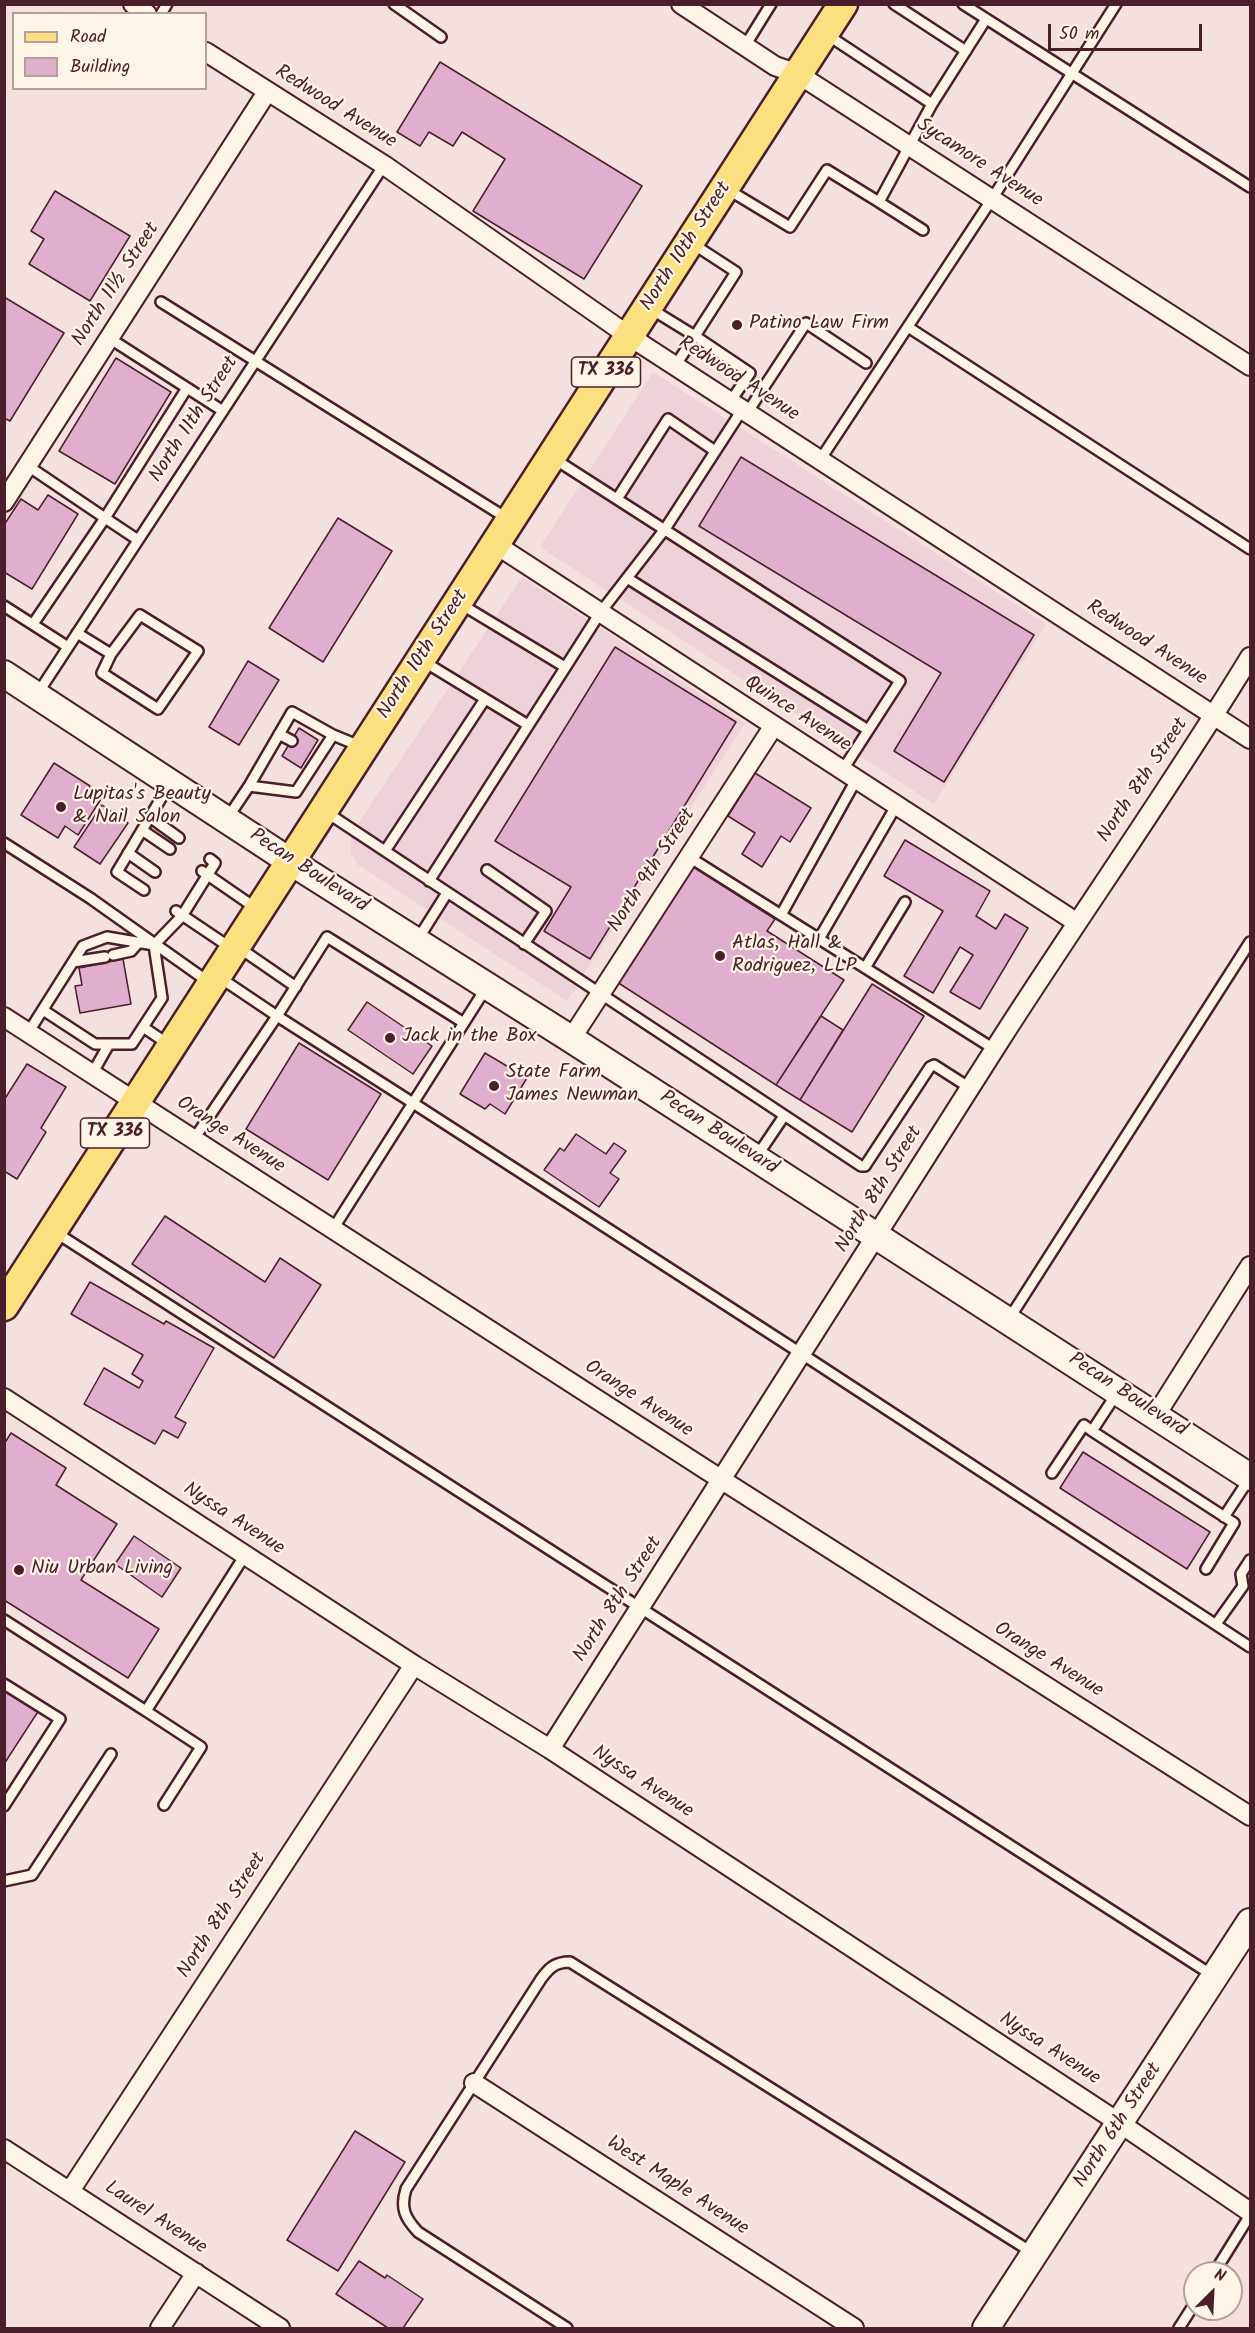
<!DOCTYPE html>
<html>
<head>
<meta charset="utf-8">
<style>
	body { margin:0 }
	#map { position:relative; width:1255px; height:2333px; overflow:hidden; background:#f4e0de; font-family:Kalam,sans-serif }
	canvas { display:block }
	.frame { position:absolute; inset:0; border:6px solid #4a1f2b; pointer-events:none }
	.legend { position:absolute; left:12px; top:12px; width:195px; height:78px; box-sizing:border-box; background:#fcf5e5; border:2px solid #b59f9b; margin:0; padding:8px 10px; list-style:none; font-size:18px; color:#4a1f2b }
	.legend li { display:flex; align-items:center; gap:12px; height:30px }
	.legend b { width:30px; border:2px solid #b59f9b }
	.north { position:absolute; left:1183px; top:2261px; width:60px; height:60px; box-sizing:border-box; background:#fcf5e5; border:2px solid #b59f9b; border-radius:50%; rotate:24deg; font-size:16px; font-weight:700; line-height:24px; text-align:center; color:#4a1f2b }
	.north::after { content:''; display:block; margin:auto; width:21px; height:27px; background:#4a1f2b; clip-path:polygon(50% 0,100% 100%,50% 72%,0 100%) }
	.scale { position:absolute; left:1048px; top:24px; width:154px; height:27px; box-sizing:border-box; border:3px solid #4a1f2b; border-top:0; padding-left:8px; font-size:18px; line-height:21px; white-space:nowrap; color:#4a1f2b; -webkit-text-stroke:4px #fcf5e5; paint-order:stroke }
</style>
</head>
<body>
<div id="map">
<canvas width="1255" height="2333"></canvas>
<div class="frame"></div>
<ul class="legend">
<li><b style="height:8px;background:#fbe080"></b>Road</li>
<li><b style="height:16px;background:#e0afce"></b>Building</li>
</ul>
<div class="north">N</div>
<div class="scale">50 m</div>
</div>
<script>
const ctx = document.querySelector('canvas').getContext('2d');
ctx.lineJoin = 'round';
function fill(path, color) { ctx.fillStyle = color; ctx.fill(path, 'evenodd'); }
function trace(path, color, width, dash) { ctx.strokeStyle = color; ctx.lineWidth = width; ctx.lineCap = dash ? 'butt' : 'round'; ctx.setLineDash(dash || []); ctx.stroke(path); }
function drawText(font, color, halo, rows, align = 'center') {
  ctx.font = font + ' Kalam,sans-serif'; ctx.lineWidth = 4.5; ctx.setLineDash([]); ctx.textBaseline = 'middle'; ctx.strokeStyle = halo; ctx.fillStyle = color; for (const [text, x, y, turn = 0] of rows) {
    ctx.save(); ctx.translate(x, y); ctx.rotate((+turn || 0) * Math.PI / 180); ctx.textAlign = isNaN(turn) ? turn : align; if (halo) ctx.strokeText(text, 0, 0); ctx.fillText(text, 0, 0); ctx.restore();
  }
}
fill(new Path2D(`
	M653 372 1046 624 934 804 540 547Z
	M522 577 745 723 567 1001 358 865 351 853V834Z`), '#eed1d9');
const building = new Path2D(`
	M440 62 642 186 584 279 473 211 505 159 462 132 453 146 429 132 420 146 397 132Z
	M55 191 130 236 90 301 29 264 44 239 31 231Z
	M4 297 64 333 10 421 4 418Z
	M116 358 171 392 115 484 59 451Z
	M741 457 1034 635 944 782 894 751 941 673 699 526Z
	M48 495 78 514 32 589 4 572V525L21 499 38 510Z
	M338 518 392 551 323 662 269 628Z
	M615 647 736 722 590 959 544 931 571 887 495 841Z
	M248 661 279 680 239 745 209 727Z
	M299 728 318 740 301 768 282 756Z
	M54 763 90 786 88 790 101 799 78 835 65 826 58 838 21 815Z
	M755 773 811 808 790 842 781 836 762 867 742 854 755 833 728 816Z
	M102 805 128 823 100 864 74 847Z
	M905 840 990 891 976 916 996 929 1005 914 1028 928 980 1009 950 992 973 955 960 947 933 993 904 976 943 911 884 876Z
	M692 866 775 919 767 931 844 980 776 1085 617 982Z
	M123 959 131 1004 80 1013 75 986 82 985 79 968Z
	M872 984 924 1016 852 1132 800 1100Z
	M367 1002 432 1046 413 1074 348 1030Z
	M821 1016 843 1030 800 1100 776 1085Z
	M299 1043 381 1094 328 1180 246 1129Z
	M485 1053 527 1078 505 1114 490 1104 485 1109 460 1094Z
	M27 1064 66 1087 41 1128 46 1132 17 1179 4 1171V1100Z
	M576 1134 606 1154 614 1143 626 1151 610 1173 619 1179 599 1207 544 1170 560 1148 564 1151Z
	M165 1216 265 1282 280 1258 321 1285 274 1358 132 1264Z
	M90 1282 164 1324 166 1321 214 1348 175 1417 186 1423 178 1438 163 1430 155 1444 84 1404 104 1368 139 1388 143 1381 132 1374 143 1355 71 1314Z
	M11 1433 66 1468 56 1485 117 1524 81 1580 159 1629 128 1678 4 1600V1444Z
	M1083 1452 1210 1532 1187 1569 1060 1488Z
	M134 1536 181 1568 162 1597 115 1564Z
	M4 1688 39 1710 4 1764Z
	M355 2131 405 2162 338 2271 287 2240Z
	M359 2261 385 2278 387 2275 423 2299 403 2328H388L336 2294Z`);
fill(building, '#e0afce');
trace(building, '#4a1f2b', 1.5);
const lane = new Path2D(`
	M394 4 441 37
	M894 4 966 51
	M963 4 1250 187
	M161 14 167 4
	M826 34 932 104
	M745 46 771 4
	M727 189 790 227 827 170 879 202 932 104 986 19
	M879 202 923 230
	M693 244 736 272 695 336 750 373 730 402
	M161 302 508 519
	M651 309 695 336 675 366
	M908 327 1250 549
	M109 338 223 411
	M747 413 806 323 866 363
	M553 458 900 681 842 771
	M820 460 992 199 1116 4
	M28 466 105 518 187 388
	M617 499 668 419 715 451
	M627 578 868 730
	M459 603 565 667
	M4 606 68 647
	M33 624 105 518 138 540
	M77 633 111 654 140 615 198 651 158 709 102 673 111 654
	M423 661 528 725
	M38 693 384 165
	M279 734 292 741
	M249 786 292 712 333 735
	M326 812 861 1166H865L930 1067 934 1065 970 1088
	M150 817 179 838
	M227 819 249 786 296 792 333 735 362 747
	M142 830 170 849
	M4 843 90 898 210 983
	M385 851 485 699
	M128 853 155 872
	M689 857 994 1049
	M487 870 546 911 524 944
	M202 871 257 909
	M429 881 600 613 665 529 742 410
	M144 890 117 872 169 785
	M176 911 231 948
	M781 915 856 780
	M418 939 447 893
	M819 939 896 806
	M238 947 296 987
	M113 955 131 951 139 942
	M73 962 105 957
	M865 968 905 902
	M486 988 413 1103 802 1354 1250 1647
	M43 1010 95 1044H132L162 998 154 945
	M143 1027 168 1044
	M28 1033 83 946 107 937 154 945 182 916 215 863 210 859
	M92 1074 109 1044
	M194 1139 277 1016 219 977
	M757 1156 784 1116
	M333 1229 413 1103 277 1016 327 937 464 1023
	M55 1232 1212 1975
	M1009 1319 1250 942
	M1092 1431 1117 1393
	M1052 1473 1084 1425 1092 1431 1234 1523 1206 1569
	M1224 1517 1249 1479
	M4 1620 146 1711 245 1555
	M1216 1624 1243 1586 1241 1574 1250 1560
	M4 1684 60 1719 4 1806
	M146 1711 201 1747 164 1805
	M4 1881 32 1875 111 1754
	M1214 2273 1250 2215
	M567 2328 418 2232C405 2218 400 2208 406 2189L541 1979C549 1968 555 1962 570 1962L1033 2253
	M1179 2328 1195 2303`);
const street = new Path2D(`
	M133 4 147 14
	M681 4 775 66 798 74 1250 366
	M206 52 384 165 629 336 1250 739
	M4 502 267 92
	M495 544 1076 922
	M4 1017 722 1480 1250 1816
	M571 1039 773 727
	M4 1398 414 1665 550 1749 1121 2124 1250 2212
	M1156 1415 1250 1266
	M550 1749C701 1513 849 1275 1001 1039 1083 911 1171 787 1250 657
	M474 2083 854 2328
	M4 2149 280 2328
	M70 2191 414 1665
	M160 2328 196 2273`);
const secondary = new Path2D(`
	M4 674 291 862 571 1039 1250 1477
	M986 2328 1250 1922`);
const primary = new Path2D(`
	M4 1306 843 4`);
trace(lane, '#4a1f2b', 14);
trace(street, '#4a1f2b', 22);
trace(secondary, '#4a1f2b', 30);
trace(primary, '#4a1f2b', 33);
trace(lane, '#fcf5e5', 9);
trace(street, '#fcf5e5', 18);
trace(secondary, '#fcf5e5', 26);
trace(primary, '#fbe080', 28);
for (const [x, y, r, color] of [
	[737,325,6,"#4a1f2b"],
	[61,807,6,"#4a1f2b"],
	[720,956,6,"#4a1f2b"],
	[390,1038,6,"#4a1f2b"],
	[494,1086,6,"#4a1f2b"],
	[19,1570,6,"#4a1f2b"]
]) { const dot = new Path2D(); dot.arc(x, y, r, 0, 2 * Math.PI); ctx.fillStyle = color; ctx.fill(dot); trace(dot, '#fcf5e5', 2); }
for (const [x, y, w] of [
	[606,372,69],
	[115,1133,69]
]) { const box = new Path2D(); box.roundRect(x - w / 2, y - 15, w, 30, 4.5); ctx.fillStyle = '#fcf5e5'; ctx.fill(box); trace(box, '#4a1f2b', 1.5); }
drawText('bold 18px', '#4a1f2b', null, [
	["TX 336",606,372],
	["TX 336",115,1133]
]);
drawText('20px', '#4a1f2b', '#fcf5e5', [
	["Redwood Avenue",335,108,32],
	["Sycamore Avenue",979,164,33],
	["North 10th Street",687,247,-57],
	["North 11½ Street",117,285,-57],
	["Redwood Avenue",738,380,33],
	["North 11th Street",195,420,-57],
	["Redwood Avenue",1146,644,33],
	["North 10th Street",424,655,-57],
	["Quince Avenue",797,715,33],
	["North 8th Street",1144,781,-56],
	["North 9th Street",653,871,-57],
	["Pecan Boulevard",308,872,33],
	["Pecan Boulevard",718,1134,33],
	["Orange Avenue",230,1136,33],
	["North 8th Street",880,1190,-58],
	["Pecan Boulevard",1127,1396,33],
	["Orange Avenue",638,1400,33],
	["Nyssa Avenue",233,1520,33],
	["North 8th Street",619,1600,-57],
	["Orange Avenue",1048,1661,32],
	["Nyssa Avenue",642,1783,33],
	["North 8th Street",223,1916,-57],
	["Nyssa Avenue",1049,2050,33],
	["North 6th Street",1119,2126,-57],
	["West Maple Avenue",677,2187,33],
	["Laurel Avenue",155,2219,33]
]);
drawText('20px', '#4a1f2b', '#fcf5e5', [
	["Patino Law Firm",749,325],
	["Lupitas's Beauty",73,796],
	["& Nail Salon",73,819],
	["Atlas, Hall &",732,945],
	["Rodriguez, LLP",732,968],
	["Jack in the Box",402,1038],
	["State Farm",506,1074],
	["James Newman",506,1097],
	["Niu Urban Living",31,1570]
], 'left');
</script>
</body>
</html>
